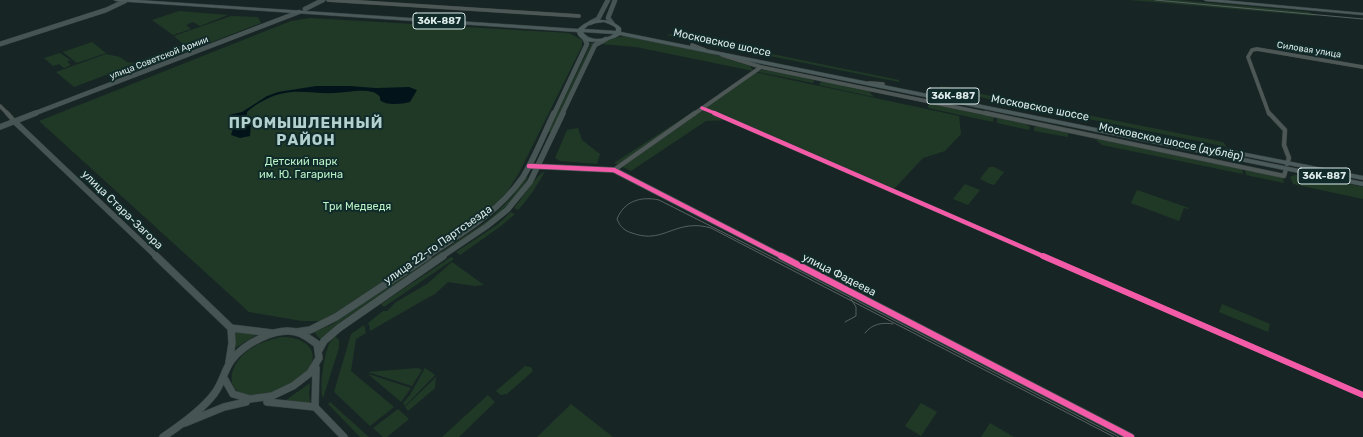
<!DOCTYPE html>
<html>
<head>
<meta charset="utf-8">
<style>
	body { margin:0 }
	canvas { display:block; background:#172524 }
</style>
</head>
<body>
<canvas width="1363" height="437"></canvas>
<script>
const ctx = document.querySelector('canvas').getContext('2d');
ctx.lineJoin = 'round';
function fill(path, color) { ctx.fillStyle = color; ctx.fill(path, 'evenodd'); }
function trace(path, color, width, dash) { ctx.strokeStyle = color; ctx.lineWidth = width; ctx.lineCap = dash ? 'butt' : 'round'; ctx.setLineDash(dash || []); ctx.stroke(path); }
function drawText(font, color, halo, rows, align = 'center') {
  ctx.font = font + ' Rubik,sans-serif'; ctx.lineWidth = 4; ctx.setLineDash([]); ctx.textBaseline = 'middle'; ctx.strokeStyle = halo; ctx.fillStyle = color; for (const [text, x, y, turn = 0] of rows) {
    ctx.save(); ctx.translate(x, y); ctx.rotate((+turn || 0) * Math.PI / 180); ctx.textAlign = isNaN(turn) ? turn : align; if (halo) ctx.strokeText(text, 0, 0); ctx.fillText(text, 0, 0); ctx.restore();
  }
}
fill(new Path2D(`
	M1129 0H1179L1309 12 1316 16Z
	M179 11 228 15 200 26 193 22 186 25 191 29 173 35 152 20Z
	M231 16 258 17 261 23 131 73 135 64 74 87 56 72 106 54 120 57 127 62 135 64 133 63 184 45 174 36Z
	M310 18 569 33 582 40V46L519 173 507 192 491 208 343 308 322 321H302L249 312 39 121 291 21Z
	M674 34 899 80V82L666 35Z
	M624 36 709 53 750 66 753 71 636 47 600 44 610 39Z
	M92 42 106 53 77 63 63 52Z
	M592 42 593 43 551 132H548Z
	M60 53 70 60 67 62 71 65 64 68 59 64 53 66 44 58Z
	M761 70H766L815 79 813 83 758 72Z
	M754 72 959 116 961 134 945 151 923 158 893 190 729 120 706 121 631 171 614 163Z
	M821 81 868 90 874 97 819 85Z
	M941 86 1223 142 1227 147 940 89Z
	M929 103 994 117 993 122 928 108Z
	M997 118 1026 124 1030 127 1029 130 997 123Z
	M1039 126 1068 133V137L1034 131V127Z
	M578 128 582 140 600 154 597 164 560 161 555 158 567 130Z
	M1098 139 1242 169 1243 174 1102 145 1096 140Z
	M989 167H994L1004 172 994 185 990 184 980 179Z
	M1245 169 1282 177 1284 183 1246 175Z
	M545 171C537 186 529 198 518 210L514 208C523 198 535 176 545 171Z
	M1295 175 1309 176 1363 187V199L1293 184 1290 177Z
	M526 177 528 178C518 194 506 207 492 220L349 316 335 326 321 340 314 332 333 324 490 219 512 197Z
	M965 184 980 190 968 205 953 199Z
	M1137 190 1189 208 1188 209 1184 208 1179 221 1131 203Z
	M511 212 515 214 501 226 460 255 456 252 497 225Z
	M451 257 454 259 384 307 381 304Z
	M452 262 484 285 475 286 448 282 435 294 429 297 370 331 369 324H367L383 311H387L396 302 427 284Z
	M1222 304 1270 324 1268 332 1219 312Z
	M364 325 366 333 356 339 351 371 394 407 370 426 334 392 351 334Z
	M234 331 258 334 235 348 236 343Z
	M335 336 339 340V348L323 398C319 389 324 356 328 347 329 343 333 339 335 336Z
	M281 337C307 336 325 354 303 376 299 379 294 382 290 384 286 387 282 391 277 393 272 394 265 394 259 395 227 399 224 372 245 353 256 344 268 340 281 337Z
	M525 366 531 367 533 371 507 394 501 395 496 391Z
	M418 368 422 370 412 386 368 372Z
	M425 368 435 375 405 406 403 403 410 395Z
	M368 374 411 388 401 402Z
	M436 377 435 388 408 411 405 407Z
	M310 383 309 395 311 404 286 400Z
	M488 395 495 402 459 437H442Z
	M330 402 369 437H360L328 404Z
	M921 403 937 412 921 436 905 426Z
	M571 404 613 437H537Z
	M398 409 409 419 387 437H383L373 428Z
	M990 423 1014 437H981Z`), '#203927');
fill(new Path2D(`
	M349 86 376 88 409 87 417 90 410 102C402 104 386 106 380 100V97C372 86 347 93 335 93 316 94 299 89 280 94 268 97 256 104 247 112V117L251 123 250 136 240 138 231 135 234 125 241 123 243 119 240 116 229 117V115L242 112 267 96 278 92 316 86Z`), '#02131a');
const streetFar2 = new Path2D(`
	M328 0 579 16
	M692 45 705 50
	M722 55 761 67 989 114
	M869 83 883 84
	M0 106 8 114
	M702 108 717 114
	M694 114 761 67
	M1269 114 1248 57 1252 50 1257 49 1363 67`);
const streetFar1 = new Path2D(`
	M7 113 15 122
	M714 113 1045 257
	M985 113 1284 176 1286 169
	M1269 113 1285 130 1284 145 1289 158 1287 164
	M614 170 695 113`);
const street = new Path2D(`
	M1043 256 1363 395`);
const secondaryFar2 = new Path2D(`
	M305 9 323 0
	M590 23 598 19 608 0
	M612 23 608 18 615 0
	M0 44 106 10 125 1
	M33 114 299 12
	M554 114 587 44 584 37
	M562 114 595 45 606 39`);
const secondaryFar1 = new Path2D(`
	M15 122 157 257
	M0 127 36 113
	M529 166 614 170 783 257
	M426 257C461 234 499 212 523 177 535 157 544 134 554 113
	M441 257 487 226 507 210 530 182 563 113`);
const secondary = new Path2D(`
	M156 256 231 328 272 333
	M781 256 1131 437
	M296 332 310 330 336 317 428 256
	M319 350 324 341 339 328 443 256
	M229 362 232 343 231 328
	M267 402 315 407 344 437
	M315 407 316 368
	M185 423 224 407 246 402
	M163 437C181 425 201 411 214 394 222 384 224 371 231 361 243 344 278 325 299 333 305 335 311 340 317 344L319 358 310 373 293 386 272 396 250 399 233 394 224 378`);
const primary = new Path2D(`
	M114 0H137L578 29C581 26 585 23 589 22 600 18 613 20 621 28V32L1363 182V186L620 35C611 41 581 48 577 32L116 1ZM604 22 612 25 616 28V31L584 29 590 24ZM583 32 614 34C605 40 589 42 583 32Z
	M1204 0H1222L1363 13V15L1206 1Z
	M1226 149 1363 176V180L1224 152 1223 151Z`);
trace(streetFar2, '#374241', 4);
trace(streetFar1, '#374241', 5);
trace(street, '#374241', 6);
trace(secondaryFar2, '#374241', 5);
trace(secondaryFar1, '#374241', 6);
trace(secondary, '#374241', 8);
trace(primary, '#374241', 1);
trace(streetFar2, '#4d5756', 3.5);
trace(streetFar1, '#4d5756', 4);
trace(street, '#4d5756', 5.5);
trace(secondaryFar2, '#475454', 4.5);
trace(secondaryFar1, '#475454', 5.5);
trace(secondary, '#475454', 7);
fill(primary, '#4b5a5a');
trace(new Path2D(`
	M1155 0 1363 19
	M845 322 856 316V307L851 299
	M865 333C872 324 882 322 893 324
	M1114 437 711 228C704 226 697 225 689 226 667 229 657 242 632 233 625 231 620 227 617 219 624 201 641 196 659 200L784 263 1119 437`), '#566060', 1);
trace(new Path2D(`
	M702 108 717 114`), '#f35aa7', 3.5);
trace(new Path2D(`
	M714 113 1045 257
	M529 166 614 170 783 257`), '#f35aa7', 4.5);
trace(new Path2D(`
	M781 256 1131 437
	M1043 256 1363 395`), '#f35aa7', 6);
drawText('9px', '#dcebea', '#112b2a', [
	["Силовая улица",1309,50,9],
	["улица Советской Армии",159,58,-21]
]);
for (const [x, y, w] of [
	[439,21,52],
	[953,96,52],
	[1324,176,52]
]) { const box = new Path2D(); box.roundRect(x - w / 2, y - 8, w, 16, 3); ctx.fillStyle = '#112b2a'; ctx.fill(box); trace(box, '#dcebea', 1); }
drawText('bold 10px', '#dcebea', null, [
	["36К-887",439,21],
	["36К-887",953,96],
	["36К-887",1324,176]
]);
drawText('11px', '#dcebea', '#112b2a', [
	["Московское шоссе",722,43,12],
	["Московское шоссе",1040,108,11],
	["Московское шоссе (дублёр)",1171,142,12],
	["улица Стара-Загора",122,210,44],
	["улица 22-го Партсъезда",438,245,-35],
	["улица Фадеева",839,275,27]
]);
drawText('11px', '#b9f3c6', '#112b2a', [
	["Детский парк",301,162],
	["им. Ю. Гагарина",301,175],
	["Три Медведя",357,207]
]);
ctx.letterSpacing = '1px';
drawText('bold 15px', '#b2d0cd', '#112b2a', [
	["ПРОМЫШЛЕННЫЙ",306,124],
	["РАЙОН",306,141]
]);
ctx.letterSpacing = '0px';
</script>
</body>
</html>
